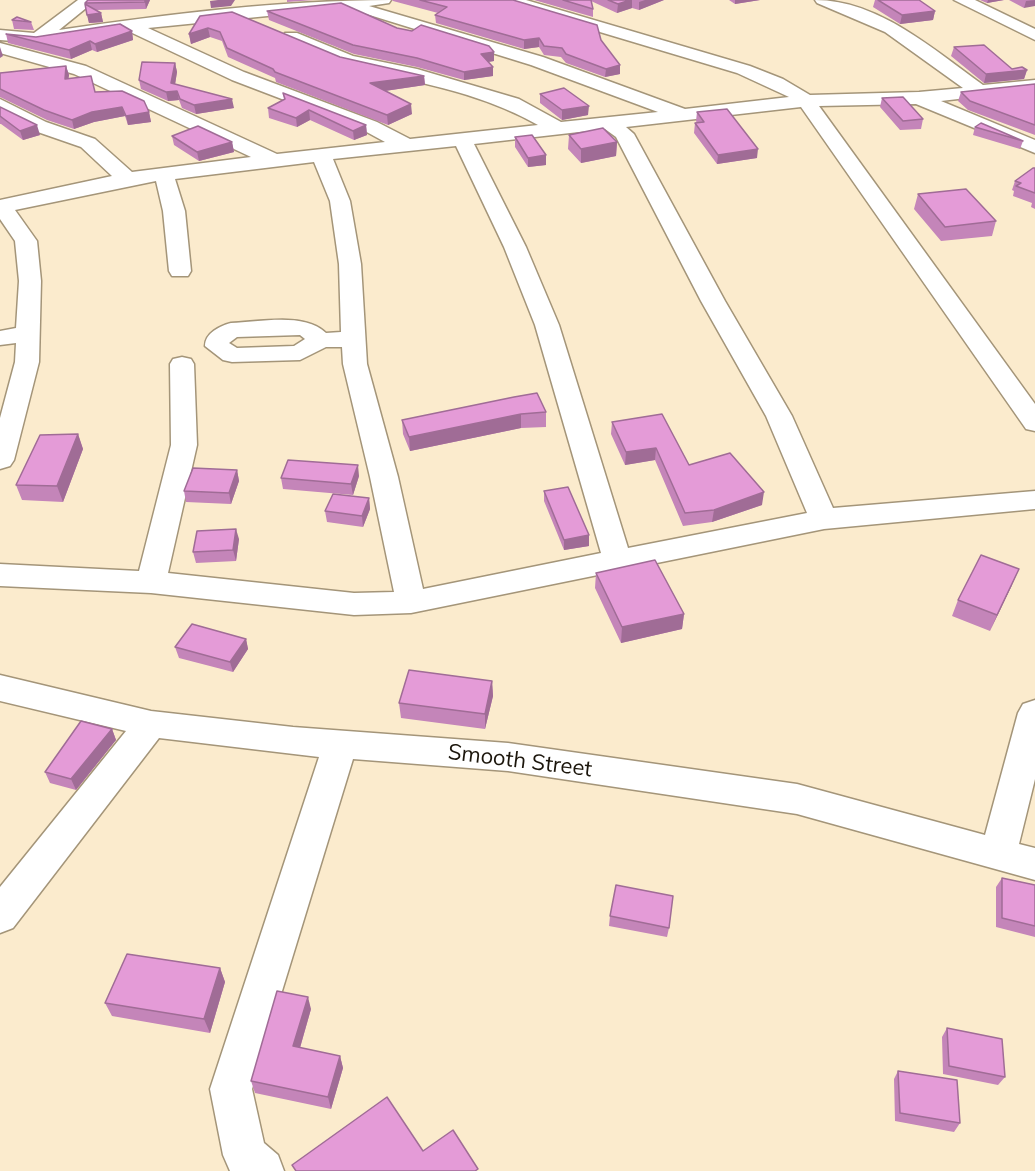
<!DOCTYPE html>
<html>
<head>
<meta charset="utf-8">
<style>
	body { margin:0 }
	canvas { display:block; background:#fbebcd }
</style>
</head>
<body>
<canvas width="1035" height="1171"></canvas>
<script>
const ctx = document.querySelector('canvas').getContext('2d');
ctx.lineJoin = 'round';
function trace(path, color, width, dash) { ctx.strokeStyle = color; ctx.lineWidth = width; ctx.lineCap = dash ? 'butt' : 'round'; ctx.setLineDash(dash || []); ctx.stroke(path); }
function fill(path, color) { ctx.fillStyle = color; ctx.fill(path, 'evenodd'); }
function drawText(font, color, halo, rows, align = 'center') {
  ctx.font = font + ' Mulish,sans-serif'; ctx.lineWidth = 6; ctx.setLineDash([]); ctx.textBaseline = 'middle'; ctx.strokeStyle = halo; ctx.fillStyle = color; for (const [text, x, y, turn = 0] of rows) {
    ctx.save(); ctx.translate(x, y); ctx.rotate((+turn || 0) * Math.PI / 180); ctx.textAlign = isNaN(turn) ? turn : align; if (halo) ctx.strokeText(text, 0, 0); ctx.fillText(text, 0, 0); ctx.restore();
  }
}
const minor = new Path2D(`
	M78 0H96L59 30C169 14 281 0 391 0L389 3 369 6 543 57 685 109 789 97 737 73 503 3 501 0H526L750 66 783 79 810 95 919 92 963 88 885 32 817 3 815 0C879 0 934 50 983 85L1035 80V90L941 101 1035 140V153L916 104 819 106 1035 404V431L1026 429 801 107 626 127 634 134 725 301 792 416 833 508 1035 491V509L824 529 411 613 354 615 151 593 0 586V564L139 571 171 445 170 364 173 359 182 357 191 359 194 364 197 445 168 573 354 593 394 592 370 477 343 364 342 347H326L300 360 232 362 223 360 205 346C205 333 220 326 231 323 259 322 305 312 326 333L341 332 339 264 330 201 314 162 175 179 185 211 191 271 188 276H172L169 271 163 211 156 181 15 210 37 241 41 281 39 362 14 460 10 466 0 469V418L15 362 16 343 0 345V331L16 328 19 281 15 241 0 219V200L112 176 81 147 32 130 0 113V99L46 122 95 139 132 172 251 157 74 74 0 53V43L86 66 277 154 385 142 363 130 232 80 126 30 38 43 0 40V30L34 33ZM347 8 531 65 658 112 561 122 519 99 417 69 353 56 297 33H285L283 37 285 41C305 49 325 59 345 65 412 82 476 90 538 125L410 139 377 122 244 72 148 28ZM605 129 616 137 701 301 766 416 807 513 628 548 559 325 526 247 474 144ZM456 146 504 247 535 325 601 553 423 589 398 477 367 364 361 264 350 201 333 159ZM300 335 305 339 294 346 237 348 229 343 237 337Z
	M954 0H975L1035 29V40Z
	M0 675 151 711 293 727 508 743 797 784 985 835 1018 713 1023 704 1035 700V779L1019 844 1035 848V880L797 814 508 771 353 759 252 1089 264 1143 278 1155 284 1171H230L223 1155 210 1089 319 757 159 738 13 928 0 933V887L126 731 0 701Z`);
trace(minor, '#a49579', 3);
fill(minor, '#fff');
fill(new Path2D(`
	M88 0H150L146 9 96 10 101 13 103 22 89 23 85 3Z
	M287 0H314L287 2Z
	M392 0H513L601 40 620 74 605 77 566 63 561 57 544 55 539 47 524 49 436 23 435 15 438 13 393 1Z
	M534 0H664L639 10 632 8 617 13 591 1 593 9V17Z
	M729 0H760L735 4Z
	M875 0H919L935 11 933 20 900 24 873 7Z
	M980 0H1004L987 3Z
	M1009 0H1035L1024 8Z
	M267 11 397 28 494 61 488 62 493 76 464 80 417 67 354 54 269 20Z
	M200 16 340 57 424 76 425 85 385 91 412 114 388 125 276 82 275 78 228 57 222 41 210 37 191 44 189 34Z
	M12 20 31 22 34 30 14 29Z
	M132 31 133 40 97 52 92 50 71 59 8 43 6 34 36 37Z
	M954 47 1012 69 1027 70 1024 79 984 83 951 56Z
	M175 63 177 72 175 84 234 108 196 114 182 108 179 100 168 101 141 89 139 80Z
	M66 66 69 75 68 79 95 92 149 112 151 122 128 125 125 116 94 122 74 129 47 120 0 97V73Z
	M1035 84V135L968 110 958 101 961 92Z
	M283 93 366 125 367 135 354 140 310 120 297 127 269 118 268 108 284 99Z
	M540 94 588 115 562 120 540 103Z
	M882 98 923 119 921 129 900 130 880 107Z
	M0 107 40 135 23 140 1 124H0Z
	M697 112 757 158 717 164 694 133 695 123H697L696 121Z
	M975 127 1023 141 1020 149 973 135Z
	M569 135 617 142 616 156 581 163 568 149Z
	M172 136 232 142 234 152 199 161 174 145Z
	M515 137 546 155V165L528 167 515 147Z
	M1035 168V209L1031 207 1032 203 1013 196 1014 191 1012 190 1015 181Z
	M918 194 996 221 992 236 941 241 914 209Z
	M546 412V427L521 428 410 451 403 434 402 420Z
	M612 422 689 465 762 505 712 522 683 526 655 460 625 465 611 434Z
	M78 434 83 449 63 502 22 500 16 485Z
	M237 470 239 481 231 504 186 502 184 491Z
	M359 476 353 495 283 489 281 478Z
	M544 491 589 546 564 550 544 501Z
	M369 498 370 509 363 527 327 522 325 511Z
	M239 539 236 561 196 563 193 552Z
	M596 573 684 614 682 629 621 643 595 588Z
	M1012 585 990 631 952 616 958 600Z
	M246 639 248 649 233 672 179 658 175 647Z
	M492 681 493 696 485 729 401 718 399 703Z
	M112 729 116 740 76 790 50 783 45 772Z
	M1002 878 1035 885V937L996 927V887Z
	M610 916 669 928 667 937 609 926Z
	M220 968 225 982 210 1033 112 1016 105 1003Z
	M311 1009 300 1048 340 1056 343 1068 331 1109 255 1093 251 1081Z
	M947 1028 1005 1077 998 1085 943 1074 942 1037Z
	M898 1071 960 1123 954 1132 895 1121 894 1079Z`), '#c485b9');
fill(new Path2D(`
	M145 0H150L146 9 145 2Z
	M218 0H235L231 6 211 8 210 1Z
	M630 0H632V8L617 13 618 4Z
	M645 0H664L639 10V2Z
	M735 0H760L735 4Z
	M988 0H1004L987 3Z
	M1035 0V6L1024 8 1026 1Z
	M935 11 933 20 900 24 902 15Z
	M101 13 103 22 89 23 87 15Z
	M208 28 210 37 191 44 189 34Z
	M132 31 133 40 97 52 95 44Z
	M539 38V47L524 49V40Z
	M90 41 92 50 71 59 69 50Z
	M0 47 3 56 0 58Z
	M494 52V61L481 63V54Z
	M175 63 177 72 174 91H177L179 100 168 101 166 92 171 83Z
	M620 65V74L605 77 606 69Z
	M66 66 69 75 67 89 65 79Z
	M493 67V76L464 80V72Z
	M1027 70 1024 79 984 83 986 74Z
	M424 76 425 85 371 93 370 83Z
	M232 99 234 108 196 114 194 105Z
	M411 104 412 114 388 125 387 115Z
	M589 106 588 115 562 120V110Z
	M122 107 125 116 94 122 74 129 72 120 92 112Z
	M309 110 310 120 297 127 296 118Z
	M149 112 151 122 128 125 126 116Z
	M37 125 40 135 23 140 20 131Z
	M366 125 367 135 354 140 353 131Z
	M232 142 234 152 199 161 197 152Z
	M617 142 616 156 581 163V149Z
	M758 149 757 158 717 164 718 155Z
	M546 155V165L528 167V158Z
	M521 414V428L410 451 409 437Z
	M78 434 83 449 63 502 57 486Z
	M656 448 655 460 625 465 626 452Z
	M358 465 359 476 353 495 351 484Z
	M237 470 239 481 231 504 229 493Z
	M764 492 762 505 712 522 714 510Z
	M369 498 370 509 363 527 362 516Z
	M236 529 239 539 236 561 233 550Z
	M589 535V546L564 550V540Z
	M1019 569 1012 585 990 631 997 615Z
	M684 614 682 629 621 643 622 627Z
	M246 639 248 649 233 672 230 662Z
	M492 681 493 696 485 729V714Z
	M112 729 116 740 76 790 71 779Z
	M220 968 225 982 210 1033 204 1019Z
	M308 997 311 1009 297 1058 293 1046Z
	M340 1056 343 1068 331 1109 328 1097Z`), '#a06c96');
const building = new Path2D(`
	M88 0H145V2L85 3Z
	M420 0H513L597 25 601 40 620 65 606 69 566 54 562 48 544 46 539 38 524 40 435 15 447 7Z
	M563 0H591L593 9Z
	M608 0H630L618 4Z
	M878 0H919L935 11 902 15Z
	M341 3 397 28 412 31 421 25 489 46 494 52 481 54 493 67 464 72 417 58 353 45 267 11Z
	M85 4 101 13 87 15Z
	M232 12 340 57 424 76 370 83 411 104 387 115 275 72 273 69 227 48 220 32 208 28 189 34 200 16Z
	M17 17 31 22 12 20Z
	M120 24 132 31 95 44 90 41 69 50 6 34 36 37Z
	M984 45 1012 69 1022 67 1027 70 986 74 954 47Z
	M142 62 175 63 171 83 232 99 194 105 180 99 177 91 166 92 139 80Z
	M66 66 65 79 91 76 95 92 122 91 144 101 149 112 126 116 122 107 92 112 72 120 44 110 0 89V73Z
	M1035 84V125L970 101 961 92Z
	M564 88 589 106 562 110 540 94Z
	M283 93 366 125 353 131 309 110 296 118 268 108 285 99Z
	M903 97 923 119 903 121 882 98Z
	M0 107 37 125 20 131 0 116Z
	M727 109 758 149 718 155 695 123 704 122 697 112Z
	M981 123 1023 141 975 127Z
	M198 126 232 142 197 152 172 136Z
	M603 128 617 142 581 149 569 135Z
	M532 135 546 155 528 158 515 137Z
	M1033 168H1035V193L1016 186 1021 183 1015 181Z
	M966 189 996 221 945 227 918 194Z
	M537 393 546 412 521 414 409 437 402 420 514 397Z
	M662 414 689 465 730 453 764 492 714 510 685 513 656 448 626 452 612 422Z
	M78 434 57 486 16 485 40 435Z
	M288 460 358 465 351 484 281 478Z
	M193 468 237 470 229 493 184 491Z
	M568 487 589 535 564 540 544 491Z
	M333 494 369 498 362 516 325 511Z
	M236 529 233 550 193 552 197 531Z
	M981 555 1019 569 997 615 958 600Z
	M655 560 684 614 622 627 596 573Z
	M192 624 246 639 230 662 175 647Z
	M409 670 492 681 485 714 399 703Z
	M81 721 112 729 71 779 45 772Z
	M1002 878 1035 885V926L1002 918Z
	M616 885 673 896 669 928 610 916Z
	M127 954 220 968 204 1019 105 1003Z
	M277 991 308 997 293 1046 340 1056 328 1097 251 1081Z
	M947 1028 1002 1039 1005 1077 949 1066Z
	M898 1071 957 1080 960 1123 900 1113Z
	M387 1097 423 1151 453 1130 478 1169 475 1171H296L292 1165Z`);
fill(building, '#e49bd7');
trace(building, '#a06c96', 1.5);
drawText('22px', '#1c160c', '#fff', [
	["Smooth Street",520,761,7]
]);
</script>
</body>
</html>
